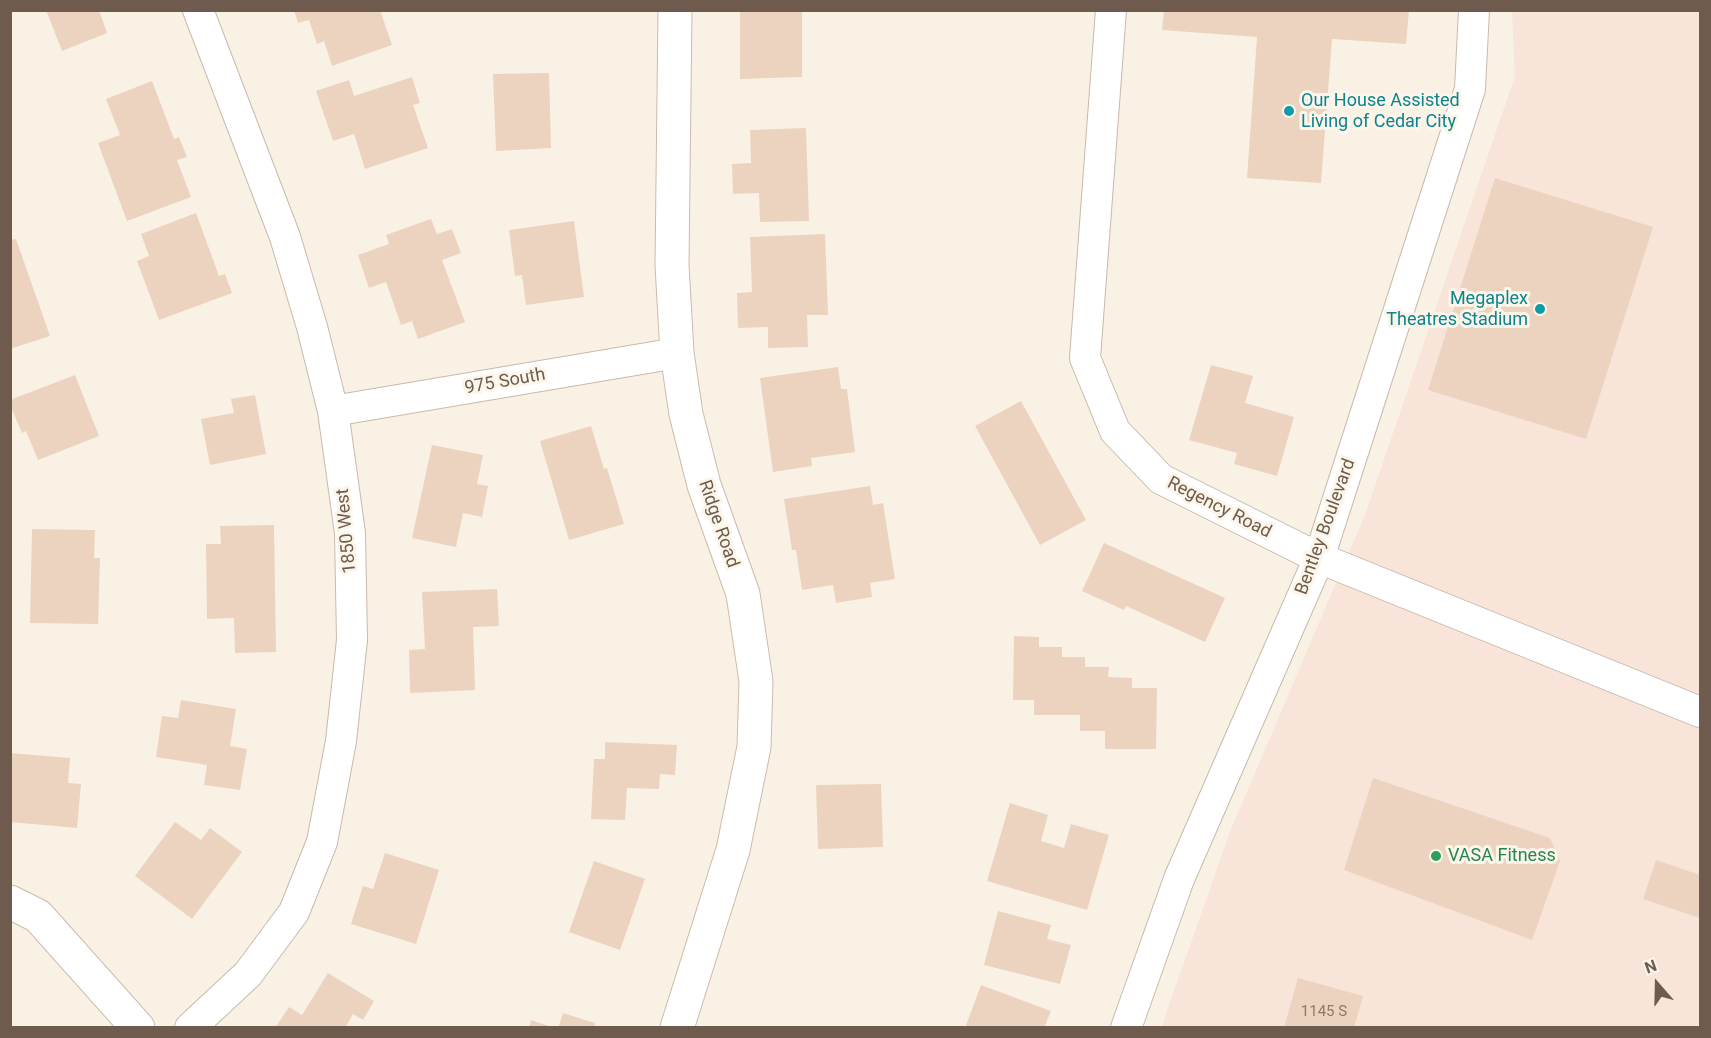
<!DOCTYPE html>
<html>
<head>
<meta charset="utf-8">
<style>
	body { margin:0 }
	#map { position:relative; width:1711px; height:1038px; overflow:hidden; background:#f9f2e4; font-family:Roboto,sans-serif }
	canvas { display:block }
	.frame { position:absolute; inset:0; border:12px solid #6e5b4d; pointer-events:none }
	.north { position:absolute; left:1627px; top:954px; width:60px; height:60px; -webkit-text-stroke:4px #fcf6ea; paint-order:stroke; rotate:340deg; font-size:16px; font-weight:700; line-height:24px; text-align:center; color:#6e5b4d }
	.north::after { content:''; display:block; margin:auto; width:21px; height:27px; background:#6e5b4d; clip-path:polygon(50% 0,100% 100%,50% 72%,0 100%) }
</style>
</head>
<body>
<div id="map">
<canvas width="1711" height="1038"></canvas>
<div class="frame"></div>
<div class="north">N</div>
</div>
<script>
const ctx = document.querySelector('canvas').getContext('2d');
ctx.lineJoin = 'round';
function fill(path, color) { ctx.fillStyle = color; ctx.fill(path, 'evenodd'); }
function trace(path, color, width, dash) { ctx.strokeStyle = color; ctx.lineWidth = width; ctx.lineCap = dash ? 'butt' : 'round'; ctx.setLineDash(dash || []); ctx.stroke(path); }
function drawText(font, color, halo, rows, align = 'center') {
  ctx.font = font + ' Roboto,sans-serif'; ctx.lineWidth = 6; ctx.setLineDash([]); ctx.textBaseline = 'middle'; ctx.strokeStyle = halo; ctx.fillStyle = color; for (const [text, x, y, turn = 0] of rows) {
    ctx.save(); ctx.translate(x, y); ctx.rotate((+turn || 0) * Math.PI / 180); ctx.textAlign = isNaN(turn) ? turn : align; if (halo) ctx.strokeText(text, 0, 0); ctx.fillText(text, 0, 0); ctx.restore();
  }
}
fill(new Path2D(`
	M1512 11H1700V1027L1161 1028 1231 829 1365 515 1515 76Z`), '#f8e4d9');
fill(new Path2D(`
	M46 10H99L107 33 62 51Z
	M294 10H380L392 45 332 66 324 41 317 44 309 20 298 23Z
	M740 10H802V77L740 79Z
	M1164 10H1409L1406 44 1332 39 1321 183 1247 178 1257 37 1162 30Z
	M549 73 551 148 496 151 493 74Z
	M412 77 420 103 413 105 428 148 365 169 354 134 333 141 316 91 349 80 354 96Z
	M152 81 174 139 179 137 187 157 177 160 191 197 127 221 98 143 120 135 106 99Z
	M806 128 809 221 760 222 759 193 733 194 732 164 751 163 750 130Z
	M1495 178 1653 227 1586 439 1428 390Z
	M196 213 219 276 225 274 232 293 159 320 137 261 149 256 141 234Z
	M431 219 437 234 452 229 461 253 442 260 465 322 418 339 412 321 401 325 386 282 369 288 358 255 389 244 386 235Z
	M574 221 584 297 526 305 522 275 515 276 509 230Z
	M825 234 828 315H807L808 347 768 348V327L738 328 737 293 752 292 750 237Z
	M16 239 50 336 10 349V240Z
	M1211 365 1253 376 1245 403 1294 417 1277 476 1234 464 1237 453 1189 440Z
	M838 367 841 389H847L855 452 811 458 812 466 773 472 760 378Z
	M75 375 99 436 38 460 26 431 22 433 10 405V400Z
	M255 395 266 454 210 465 201 419 234 413 231 399Z
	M1021 401 1086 520 1040 545 975 426Z
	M591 426 604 469 607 468 624 524 569 540 540 441Z
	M432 445 483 455 477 484 488 486 482 517 463 513 456 547 412 538Z
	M870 486 873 505 883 503 895 579 870 583 872 597 836 603 833 585 802 590 796 550H792L784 499Z
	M274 525 276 652 235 653 234 618 207 619 206 544H221L220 526Z
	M32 529 95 530 94 558H100L98 624 30 623Z
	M1104 543 1225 598 1205 642 1126 606 1124 610 1082 591Z
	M497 589 499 626 473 627 475 690 410 693 409 650 425 649 422 592Z
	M1014 636 1039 637V647H1062V657H1085V667H1109L1108 677 1132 678V688H1157L1156 749H1105V731H1080V715H1034V700H1013Z
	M181 700 236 709 230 746 247 749 240 790 204 785 207 765 156 757 162 716 178 718Z
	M605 742 677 745 675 775 660 774 659 789 627 788 625 820 591 819 594 759H605Z
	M10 753 70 758 68 783 81 784 77 828 10 822Z
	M1373 778 1550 838 1560 861 1532 940 1344 870Z
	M881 784 883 847 818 849 816 785Z
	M1010 803 1048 815 1041 841 1064 848 1071 824 1109 835 1087 910 987 881Z
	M175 822 201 840 210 828 242 852 192 919 135 876Z
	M385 853 439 870 416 944 351 924 363 886 373 889Z
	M1656 860 1700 875V918L1643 899Z
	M594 861 645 879 620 950 569 932Z
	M998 911 1051 925 1047 939 1071 945 1060 984 984 965Z
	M328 973 374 1001 363 1020 353 1014 345 1028H275L289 1007 302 1015Z
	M1298 978 1363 996 1354 1028H1284Z
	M981 985 1051 1011 1044 1028H965Z
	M563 1013 595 1023 594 1028H558Z
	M531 1020 552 1027V1028H529Z`), '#ebd3bf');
const street = new Path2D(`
	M1111 10 1085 358 1115 431 1161 479 1319 558 1700 712
	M333 411 677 353
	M190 1028 248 974 294 912 322 842 341 741 352 640 350 533 333 411 312 327 285 237 198 10
	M1126 1028 1179 879 1319 558 1470 89 1474 10`);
const secondary = new Path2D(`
	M675 10 672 265 677 353 686 414 704 485 743 594 756 681 754 747 733 850 677 1028
	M10 902 38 916 138 1028`);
trace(street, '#c8baac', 32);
trace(secondary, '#cbbbab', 35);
trace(street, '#fff', 30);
trace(secondary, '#fff', 33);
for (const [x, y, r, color] of [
	[1289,111,6,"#0f9aa8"],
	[1540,309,6,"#0f9aa8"],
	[1436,856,6,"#2e9e5b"]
]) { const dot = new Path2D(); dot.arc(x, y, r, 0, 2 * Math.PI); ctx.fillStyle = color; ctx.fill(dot); trace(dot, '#fcf6ea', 2); }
drawText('15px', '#8d796a', null, [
	["1145 S",1324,1012]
]);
drawText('18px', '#0d838f', '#fcf6ea', [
	["Our House Assisted",1301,101],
	["Living of Cedar City",1301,122],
	["Megaplex",1528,299,"right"],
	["Theatres Stadium",1528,320,"right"]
], 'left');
drawText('18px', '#6e5b4d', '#fcf6ea', [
	["975 South",505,382,-10],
	["Regency Road",1219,508,27],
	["Ridge Road",718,524,71],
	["Bentley Boulevard",1326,527,-70],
	["1850 West",347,531,-95]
]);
drawText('18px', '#27864d', '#fcf6ea', [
	["VASA Fitness",1448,856]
], 'left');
</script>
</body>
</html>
